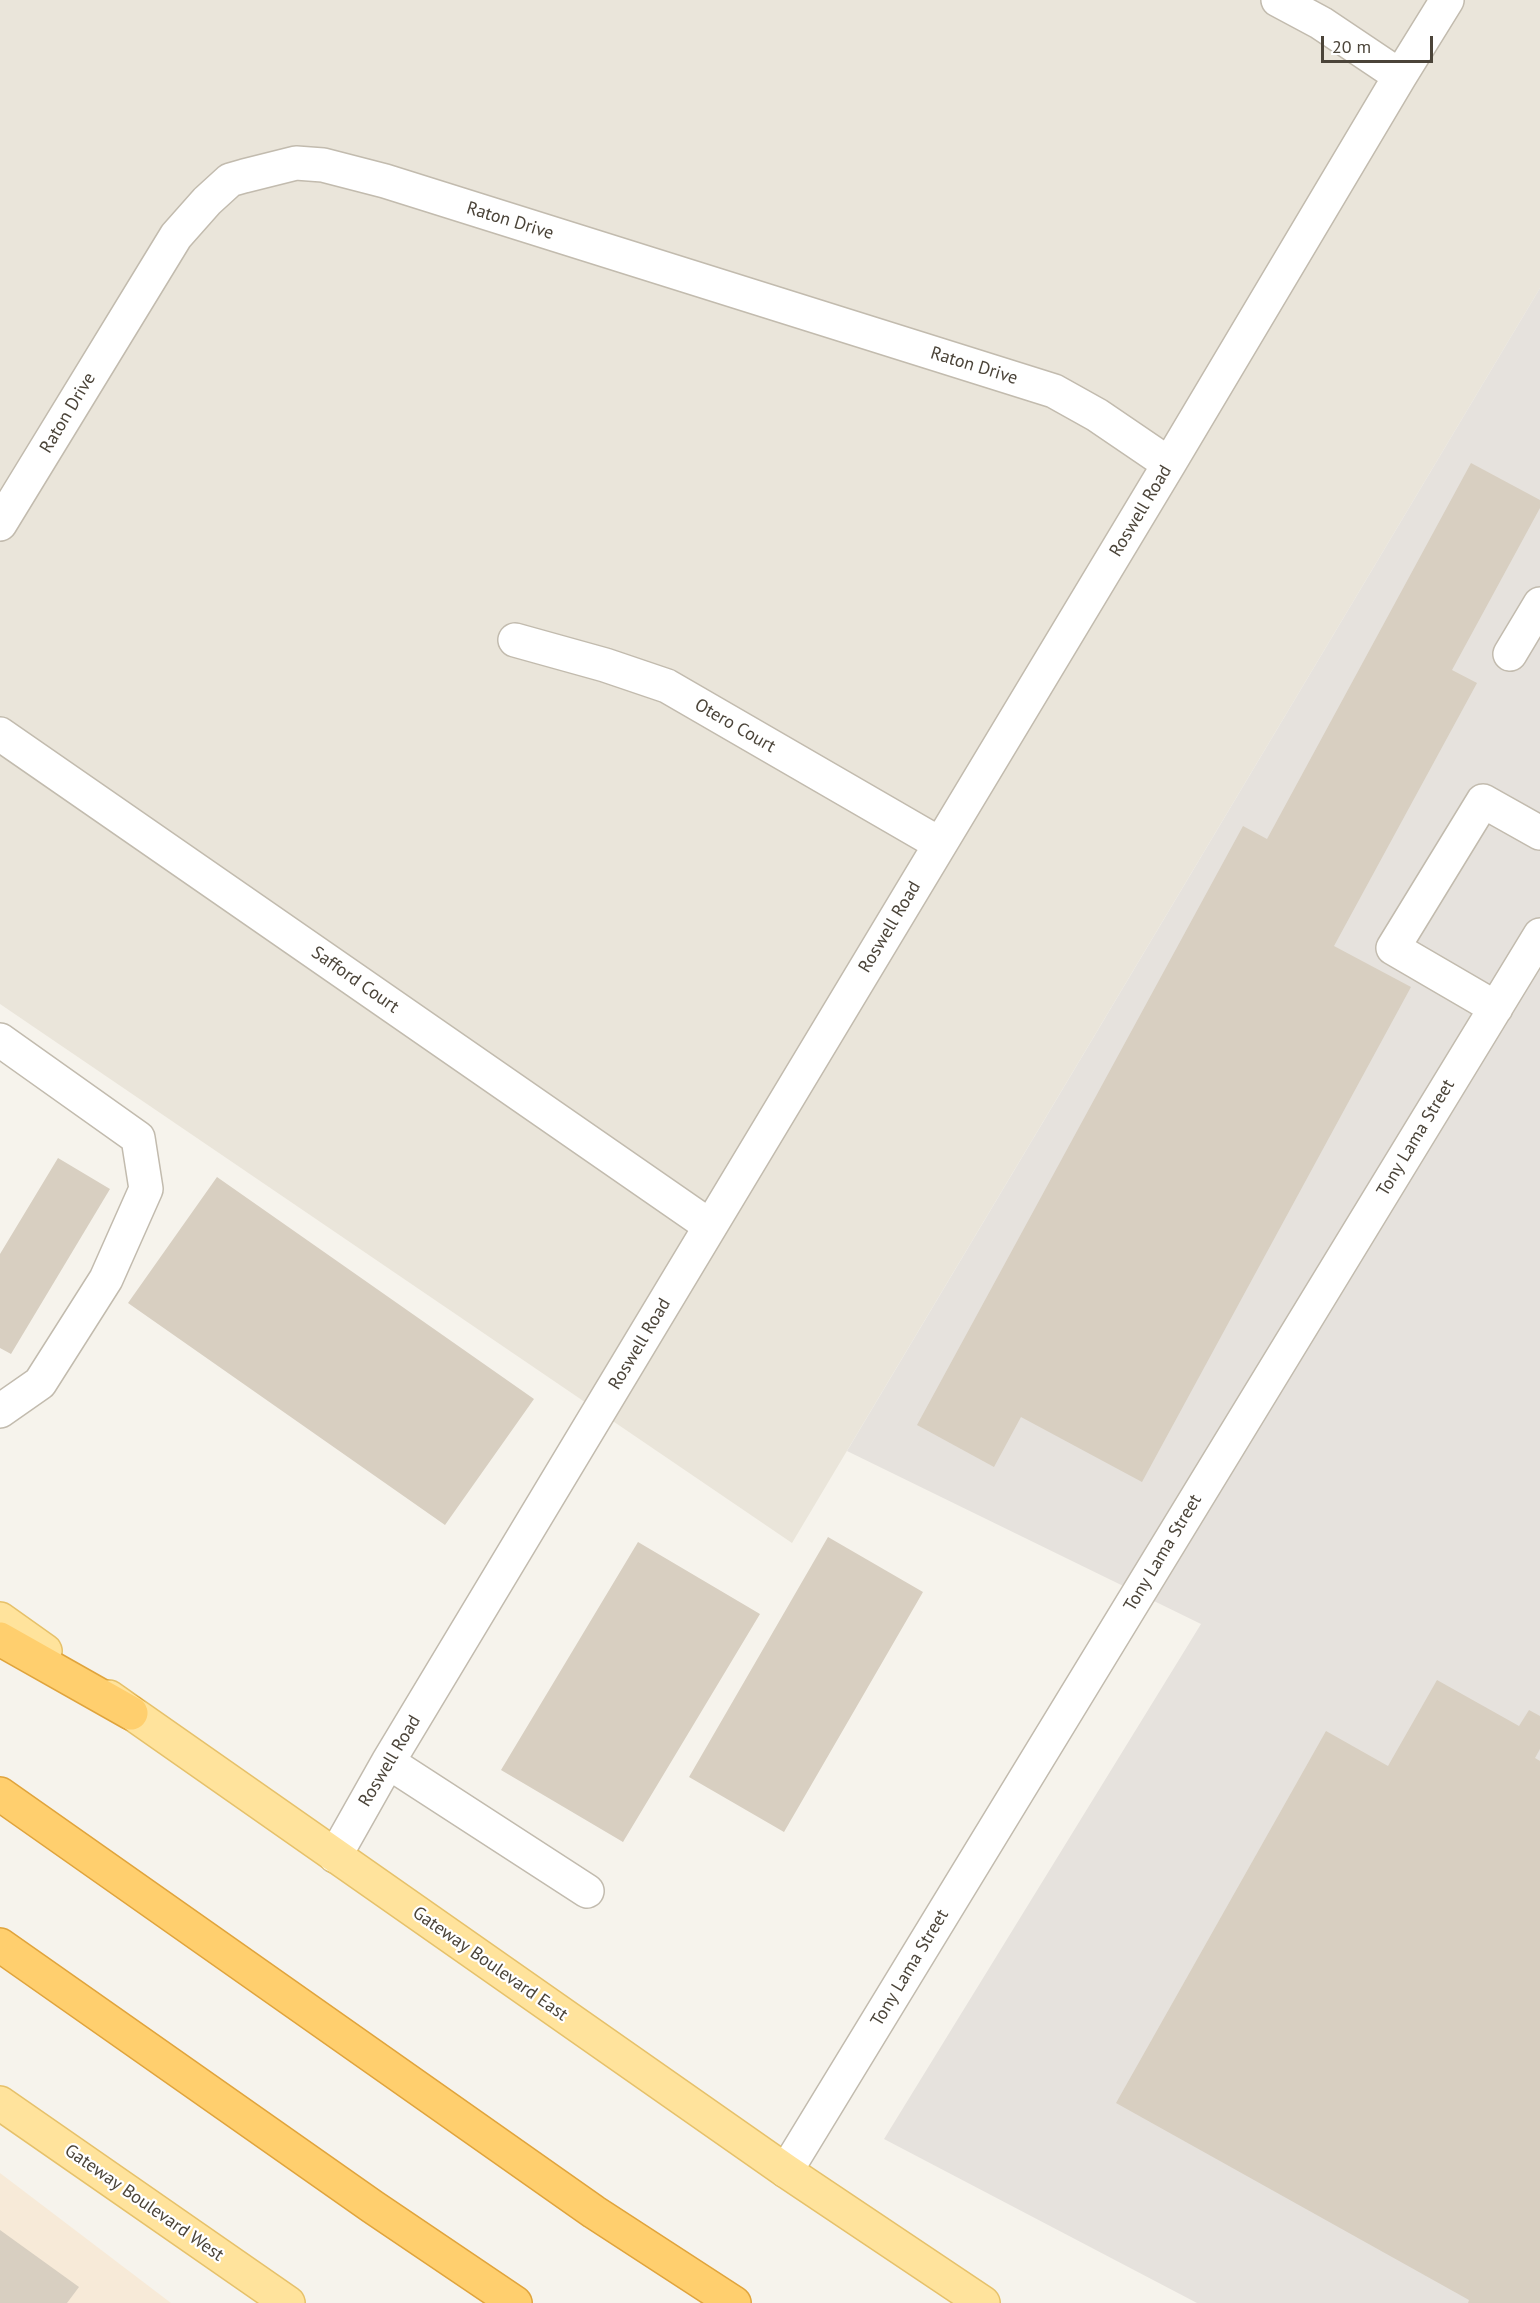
<!DOCTYPE html>
<html>
<head>
<meta charset="utf-8">
<style>
	body { margin:0 }
	#map { position:relative; width:1540px; height:2303px; overflow:hidden; background:#f6f3ec; font-family:"PT Sans",sans-serif }
	canvas { display:block }
	.scale { position:absolute; left:1321px; top:36px; width:112px; height:27px; box-sizing:border-box; border:3px solid #4b4439; border-top:0; padding-left:8px; font-size:18px; line-height:21px; white-space:nowrap; color:#4b4439; -webkit-text-stroke:4px #fff; paint-order:stroke }
</style>
</head>
<body>
<div id="map">
<canvas width="1540" height="2303"></canvas>
<div class="scale">20 m</div>
</div>
<script>
const ctx = document.querySelector('canvas').getContext('2d');
ctx.lineJoin = 'round';
function fill(path, color) { ctx.fillStyle = color; ctx.fill(path, 'evenodd'); }
function trace(path, color, width, dash) { ctx.strokeStyle = color; ctx.lineWidth = width; ctx.lineCap = dash ? 'butt' : 'round'; ctx.setLineDash(dash || []); ctx.stroke(path); }
function drawText(font, color, halo, rows, align = 'center') {
  ctx.font = font + ' "PT Sans",sans-serif'; ctx.lineWidth = 4.5; ctx.setLineDash([]); ctx.textBaseline = 'middle'; ctx.strokeStyle = halo; ctx.fillStyle = color; for (const [text, x, y, turn = 0] of rows) {
    ctx.save(); ctx.translate(x, y); ctx.rotate((+turn || 0) * Math.PI / 180); ctx.textAlign = isNaN(turn) ? turn : align; if (halo) ctx.strokeText(text, 0, 0); ctx.fillText(text, 0, 0); ctx.restore();
  }
}
fill(new Path2D(`
	M0 0H1540V288L792 1543 0 1004Z`), '#eae5da');
fill(new Path2D(`
	M0 2173 171 2303H0Z`), '#f7ead8');
fill(new Path2D(`
	M1540 288V2303H1197L884 2139 1201 1624 847 1451Z`), '#e6e2dd');
fill(new Path2D(`
	M1471 463 1540 500V508L1452 670 1477 683 1334 946 1411 987 1142 1482 1021 1417 994 1467 917 1425 1243 826 1267 839Z
	M58 1158 110 1189 11 1354 0 1348V1254Z
	M217 1177 534 1399 445 1525 128 1303Z
	M828 1537 923 1592 784 1832 689 1777Z
	M638 1542 760 1614 623 1842 501 1770Z
	M1437 1680 1519 1726 1529 1710 1540 1716V1749L1535 1758 1540 1761V2303H1468L1469 2300 1116 2103 1326 1731 1388 1766Z
	M0 2230 79 2287 67 2303H0Z`), '#d8cfc1');
const minor = new Path2D(`
	M1278 0 1321 23 1400 76
	M0 524 176 236 207 201 230 180 244 176 296 163 323 165 385 181 1054 391 1097 415 1169 464
	M515 640 605 665 667 686 940 844
	M1510 654 1540 604
	M0 734 710 1226
	M1496 1008 1393 948 1483 801 1540 833
	M0 1040 138 1138 146 1189 106 1279 40 1383 0 1411
	M388 1762 587 1891
	M335 1856 388 1762 1169 464 1400 76 1447 0
	M786 2171 1540 935`);
const major = new Path2D(`
	M0 1619 45 1651
	M109 1697 786 2171 983 2303
	M0 2103 288 2303`);
const highway = new Path2D(`
	M0 1639 131 1713
	M0 1794 594 2212 734 2303
	M0 1945 373 2207 515 2303`);
trace(minor, '#c2bbae', 36);
trace(major, '#e6c16a', 36);
trace(highway, '#e0a43c', 36);
trace(minor, '#fff', 33);
trace(major, '#ffe39c', 33);
trace(highway, '#ffcf6e', 33);
drawText('18px', '#4b4439', '#fff', [
	["Raton Drive",510,221,17],
	["Raton Drive",974,366,17],
	["Raton Drive",68,413,-59],
	["Roswell Road",1141,511,-59],
	["Otero Court",735,726,30],
	["Roswell Road",890,927,-59],
	["Safford Court",355,980,35],
	["Tony Lama Street",1416,1138,-59],
	["Roswell Road",640,1344,-59],
	["Tony Lama Street",1163,1553,-59],
	["Roswell Road",390,1761,-59],
	["Gateway Boulevard East",490,1964,35],
	["Tony Lama Street",910,1968,-59],
	["Gateway Boulevard West",144,2203,35]
]);
</script>
</body>
</html>
